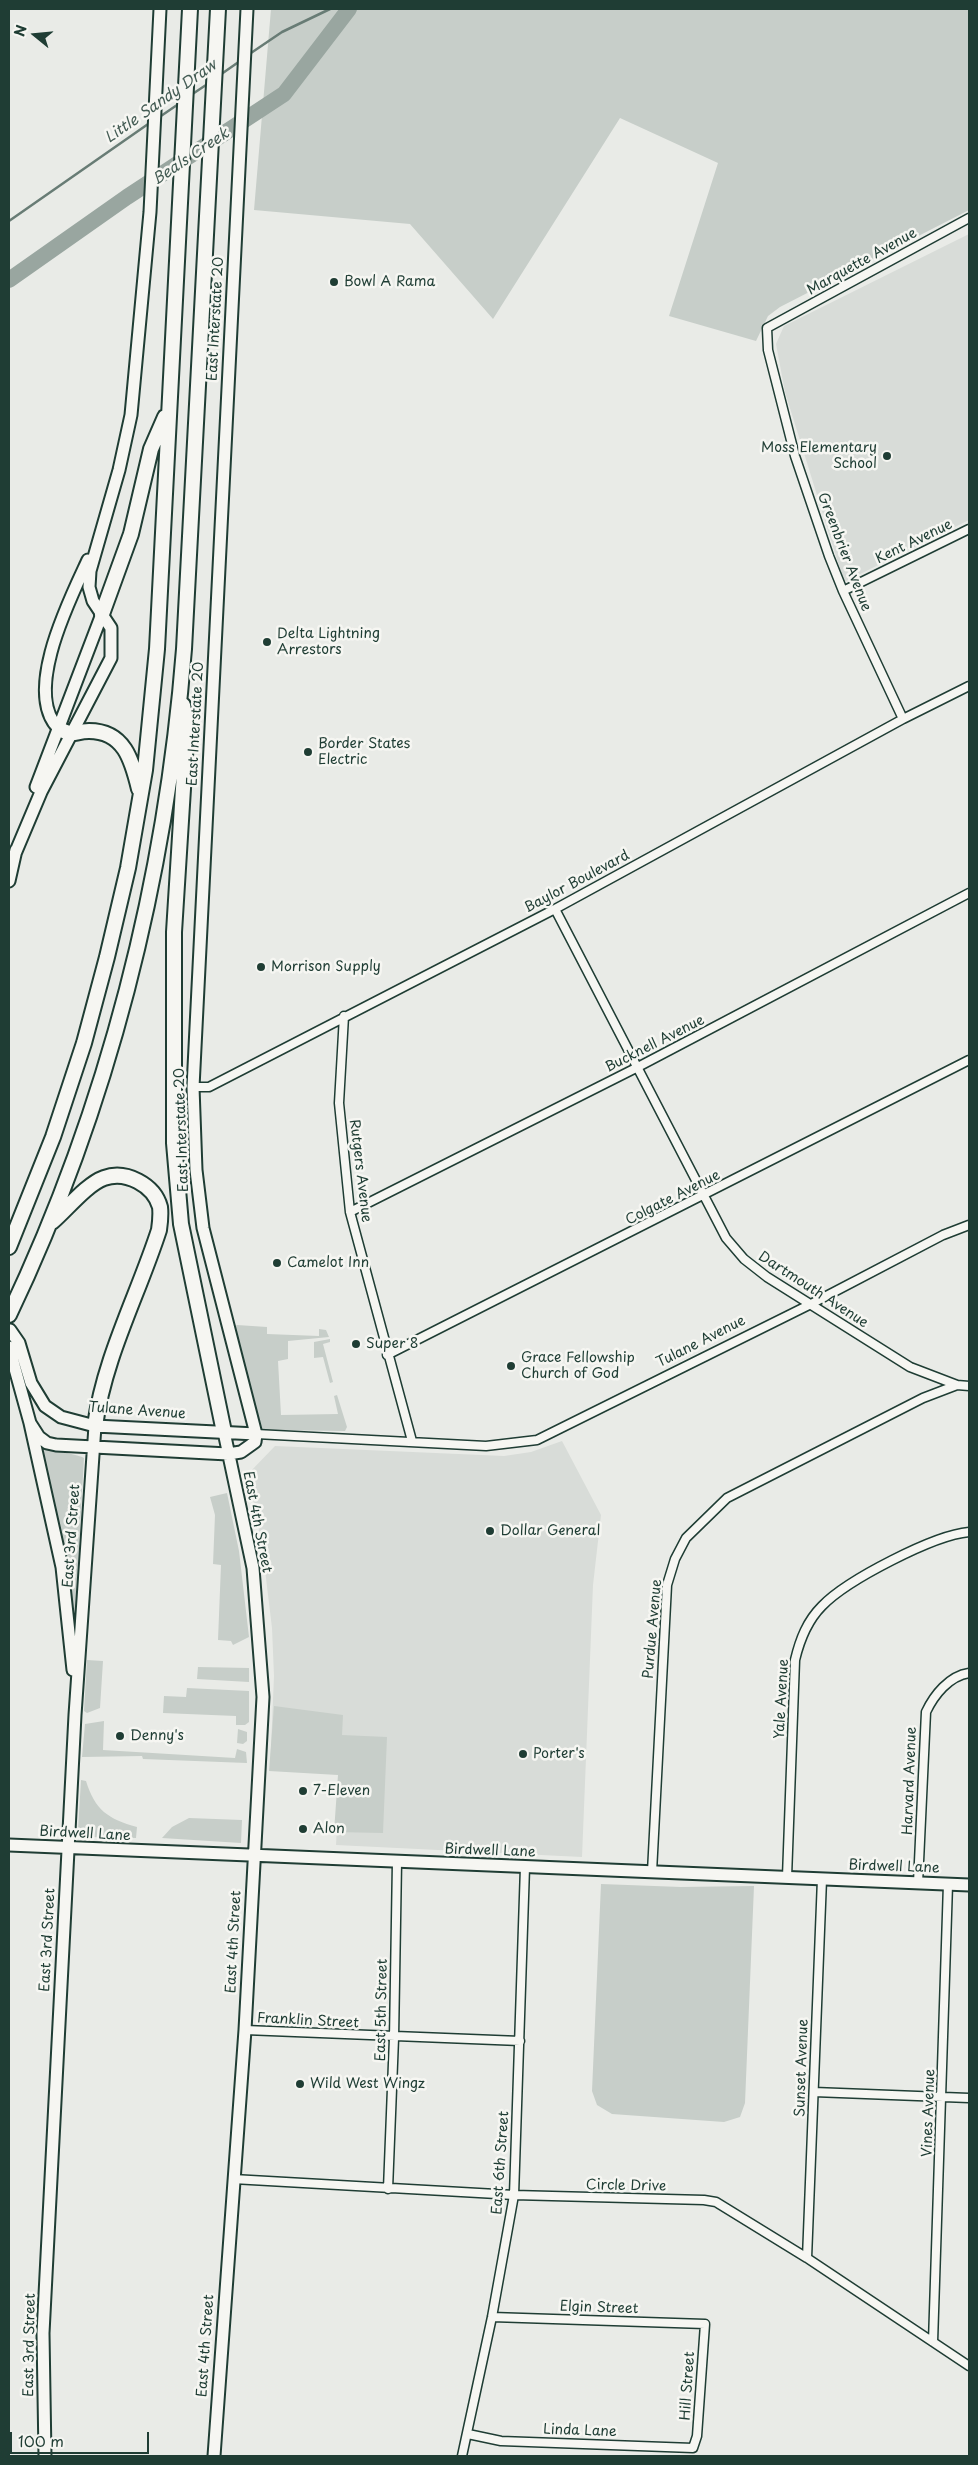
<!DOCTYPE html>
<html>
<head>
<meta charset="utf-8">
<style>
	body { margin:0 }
	#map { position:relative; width:978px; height:2465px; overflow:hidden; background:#e9ebe7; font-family:"Playpen Sans",sans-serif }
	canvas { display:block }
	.frame { position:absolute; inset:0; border:10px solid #1f3d34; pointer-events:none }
	.north { position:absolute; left:10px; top:10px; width:50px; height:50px; -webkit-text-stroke:4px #f6f6f2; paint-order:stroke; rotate:287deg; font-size:14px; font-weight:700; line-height:20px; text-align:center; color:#1f3d34 }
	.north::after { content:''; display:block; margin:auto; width:18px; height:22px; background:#1f3d34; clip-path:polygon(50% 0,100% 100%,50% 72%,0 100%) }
	.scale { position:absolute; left:10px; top:2432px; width:139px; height:22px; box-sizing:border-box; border:2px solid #1f3d34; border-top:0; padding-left:6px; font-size:15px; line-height:18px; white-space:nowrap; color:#1f3d34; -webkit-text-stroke:4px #f6f6f2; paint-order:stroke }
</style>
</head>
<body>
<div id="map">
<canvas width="978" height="2465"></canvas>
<div class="frame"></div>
<div class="north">N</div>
<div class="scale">100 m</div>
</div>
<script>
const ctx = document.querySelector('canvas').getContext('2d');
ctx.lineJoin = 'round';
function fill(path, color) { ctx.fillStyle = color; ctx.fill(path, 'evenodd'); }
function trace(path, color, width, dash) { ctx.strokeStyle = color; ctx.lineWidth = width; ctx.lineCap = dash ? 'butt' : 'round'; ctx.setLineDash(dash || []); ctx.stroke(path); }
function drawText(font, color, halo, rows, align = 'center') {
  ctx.font = font + ' "Playpen Sans",sans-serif'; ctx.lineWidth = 5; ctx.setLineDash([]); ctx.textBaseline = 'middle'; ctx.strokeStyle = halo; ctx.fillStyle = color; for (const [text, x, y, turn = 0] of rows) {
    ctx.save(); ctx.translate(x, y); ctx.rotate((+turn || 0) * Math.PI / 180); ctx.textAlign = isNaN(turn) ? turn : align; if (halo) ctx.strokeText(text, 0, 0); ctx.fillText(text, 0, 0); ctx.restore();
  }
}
fill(new Path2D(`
	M969 234V520L844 582 785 392 776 344 784 326Z
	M562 1441 601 1515 593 1585 582 1857 336 1845 340 1773 270 1770 274 1676 272 1628 262 1545 248 1474 275 1446 504 1456 531 1452Z`), '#d8dcd8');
fill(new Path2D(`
	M271 9H969V210L780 307 768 316 756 341 669 316 718 163 620 118 493 319 410 224 254 210Z
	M237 1325 267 1327V1334L319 1336V1329L326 1330 329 1337 288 1341V1359L278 1361 281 1415 338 1414 334 1396 337 1395 347 1427 345 1431 264 1430 260 1427 233 1327Z
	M330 1339V1342L323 1344 333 1382 330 1383 323 1357 314 1358V1342Z
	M41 1447C49 1450 81 1455 84 1458L75 1620Z
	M227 1493 239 1551 249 1637 233 1645 231 1641 218 1640 221 1565 213 1564 215 1515 210 1497Z
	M87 1660 103 1661 100 1708 87 1713 84 1711Z
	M198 1667 249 1668V1682L197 1679Z
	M187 1688 249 1691V1722L245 1725H236V1716L163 1713 164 1696 186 1697Z
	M274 1706 343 1715 342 1735 387 1737 383 1833 334 1832 338 1775 269 1771Z
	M104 1721 103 1750 235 1758 237 1749 246 1752 247 1763 143 1759 142 1756 82 1757 85 1724Z
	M238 1729 247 1732V1741L243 1744 237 1743Z
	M81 1780 86 1781C95 1810 108 1819 137 1827L136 1838 84 1837 78 1830Z
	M189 1818 242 1820 241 1843 162 1838 172 1827Z
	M601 1884 681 1887 754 1886 745 2103 740 2117 724 2122 612 2114 597 2105 592 2091Z`), '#c7cec9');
trace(new Path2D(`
	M248 55 282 32 330 9
	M220 75 240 61
	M191 95 209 83
	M158 118 180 103
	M9 221 151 122`), '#687c75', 2.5);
trace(new Path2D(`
	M9 280 127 197 284 94 349 9`), '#99a6a0', 16);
const street = new Path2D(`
	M843 591 969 529
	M903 719 843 591 829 556 795 456 768 350 767 328 969 218
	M555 909 726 1238 744 1259 767 1277 910 1367 957 1385
	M344 1016 339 1103 350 1212 412 1441
	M193 1087H209L555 909 903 719 969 686
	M350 1212 636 1068 969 893
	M387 1355 969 1060
	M256 1434 486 1446 537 1440 811 1304 943 1235 969 1225
	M652 1872 667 1585 675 1559 686 1538 727 1498 923 1398 957 1385 969 1386
	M787 1877 795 1660C800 1639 807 1621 822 1606 847 1580 934 1535 969 1532
	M918 1883 926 1712C934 1695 949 1676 969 1673
	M245 2030 520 2041
	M814 2092 969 2098
	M233 2179 514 2195 704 2200 716 2202 807 2258 969 2366
	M388 2189 394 2038 397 1862
	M807 2258 822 1879
	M933 2342 948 1884
	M468 2434 501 2441 693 2448 697 2436 705 2324 492 2317
	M462 2456 492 2317 514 2195 525 1867`);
const secondary = new Path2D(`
	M59 729C22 693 70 599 88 560
	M36 787 102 614
	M14 856 41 792 111 658V628L93 601 89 587 90 571 119 470 131 415 150 212 160 9
	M9 881 16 850
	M10 1330 19 1343 31 1383 45 1406 61 1417 95 1426 256 1434
	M9 1347 30 1423 62 1567 73 1670
	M30 1423 39 1437 47 1443 56 1445 228 1454 241 1452 255 1442 256 1434 203 1228 196 1170 193 1087 247 9
	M9 1845 969 1885
	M45 2456 43 2333 75 1715 95 1426
	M214 2456 245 2030 263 1697 253 1568 224 1432`);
const highway = new Path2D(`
	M102 614 131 534 151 449 165 417
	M183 705 187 725 174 932V1143L181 1224 224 1432
	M59 729C75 737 74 731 89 731 124 731 132 760 139 789
	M52 1222C67 1209 87 1184 104 1178 126 1170 154 1185 160 1207 161 1215 160 1223 159 1230 138 1295 104 1358 95 1426
	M9 1247 53 1137 84 1043 107 957 128 868 145 770 157 649 190 9
	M9 1315C108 1107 166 878 184 649L218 9`);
trace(street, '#1f3d34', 11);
trace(secondary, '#1f3d34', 15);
trace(highway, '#1f3d34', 18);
trace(street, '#f6f6f2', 8);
trace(secondary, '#f6f6f2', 11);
trace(highway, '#f6f6f2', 14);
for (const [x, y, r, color] of [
	[334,282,5,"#1f3d34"],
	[887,456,5,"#1f3d34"],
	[267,642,5,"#1f3d34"],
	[308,752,5,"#1f3d34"],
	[261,967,5,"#1f3d34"],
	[277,1263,5,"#1f3d34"],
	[356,1344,5,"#1f3d34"],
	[511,1366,5,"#1f3d34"],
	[490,1531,5,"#1f3d34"],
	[120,1736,5,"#1f3d34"],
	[523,1754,5,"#1f3d34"],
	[303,1791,5,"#1f3d34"],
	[303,1829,5,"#1f3d34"],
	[300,2084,5,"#1f3d34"]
]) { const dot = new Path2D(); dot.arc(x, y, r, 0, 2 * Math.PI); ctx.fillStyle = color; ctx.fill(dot); trace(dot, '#f6f6f2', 2); }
drawText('14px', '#1f3d34', '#f6f6f2', [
	["Marquette Avenue",862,262,-29],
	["East Interstate 20",216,319,-87],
	["Kent Avenue",914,542,-26],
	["Greenbrier Avenue",844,552,69],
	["East Interstate 20",196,724,-87],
	["Baylor Boulevard",577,882,-28],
	["Bucknell Avenue",655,1044,-27],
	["East Interstate 20",182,1130,-92],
	["Rutgers Avenue",360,1171,83],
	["Colgate Avenue",673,1198,-27],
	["Dartmouth Avenue",813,1290,33],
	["Tulane Avenue",701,1342,-27],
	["Tulane Avenue",137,1411,4],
	["East 4th Street",257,1522,79],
	["East 3rd Street",72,1536,-86],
	["Purdue Avenue",653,1629,-85],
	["Yale Avenue",782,1699,-87],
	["Harvard Avenue",910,1781,-88],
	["Birdwell Lane",85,1834,3],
	["Birdwell Lane",490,1851,2],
	["Birdwell Lane",894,1867,2],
	["East 3rd Street",48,1940,-87],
	["East 4th Street",234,1942,-87],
	["East 5th Street",382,2010,-89],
	["Franklin Street",308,2021,3],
	["Sunset Avenue",802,2068,-88],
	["Vines Avenue",929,2113,-88],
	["East 6th Street",501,2163,-86],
	["Circle Drive",626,2186,1],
	["Elgin Street",599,2308,2],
	["East 3rd Street",30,2345,-89],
	["East 4th Street",206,2346,-86],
	["Hill Street",688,2386,-86],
	["Linda Lane",580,2431,2]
]);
drawText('14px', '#1f3d34', '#f6f6f2', [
	["Bowl A Rama",344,282],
	["Moss Elementary",877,448,"right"],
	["School",877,464,"right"],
	["Delta Lightning",277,634],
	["Arrestors",277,650],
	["Border States",318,744],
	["Electric",318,760],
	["Morrison Supply",271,967],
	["Camelot Inn",287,1263],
	["Super 8",366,1344],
	["Grace Fellowship",521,1358],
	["Church of God",521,1374],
	["Dollar General",500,1531],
	["Denny's",130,1736],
	["Porter's",533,1754],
	["7-Eleven",313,1791],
	["Alon",313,1829],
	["Wild West Wingz",310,2084]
], 'left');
drawText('italic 15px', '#445c54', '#f6f6f2', [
	["Little Sandy Draw",161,102,-35],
	["Beals Creek",191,157,-34]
]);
</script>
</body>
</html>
